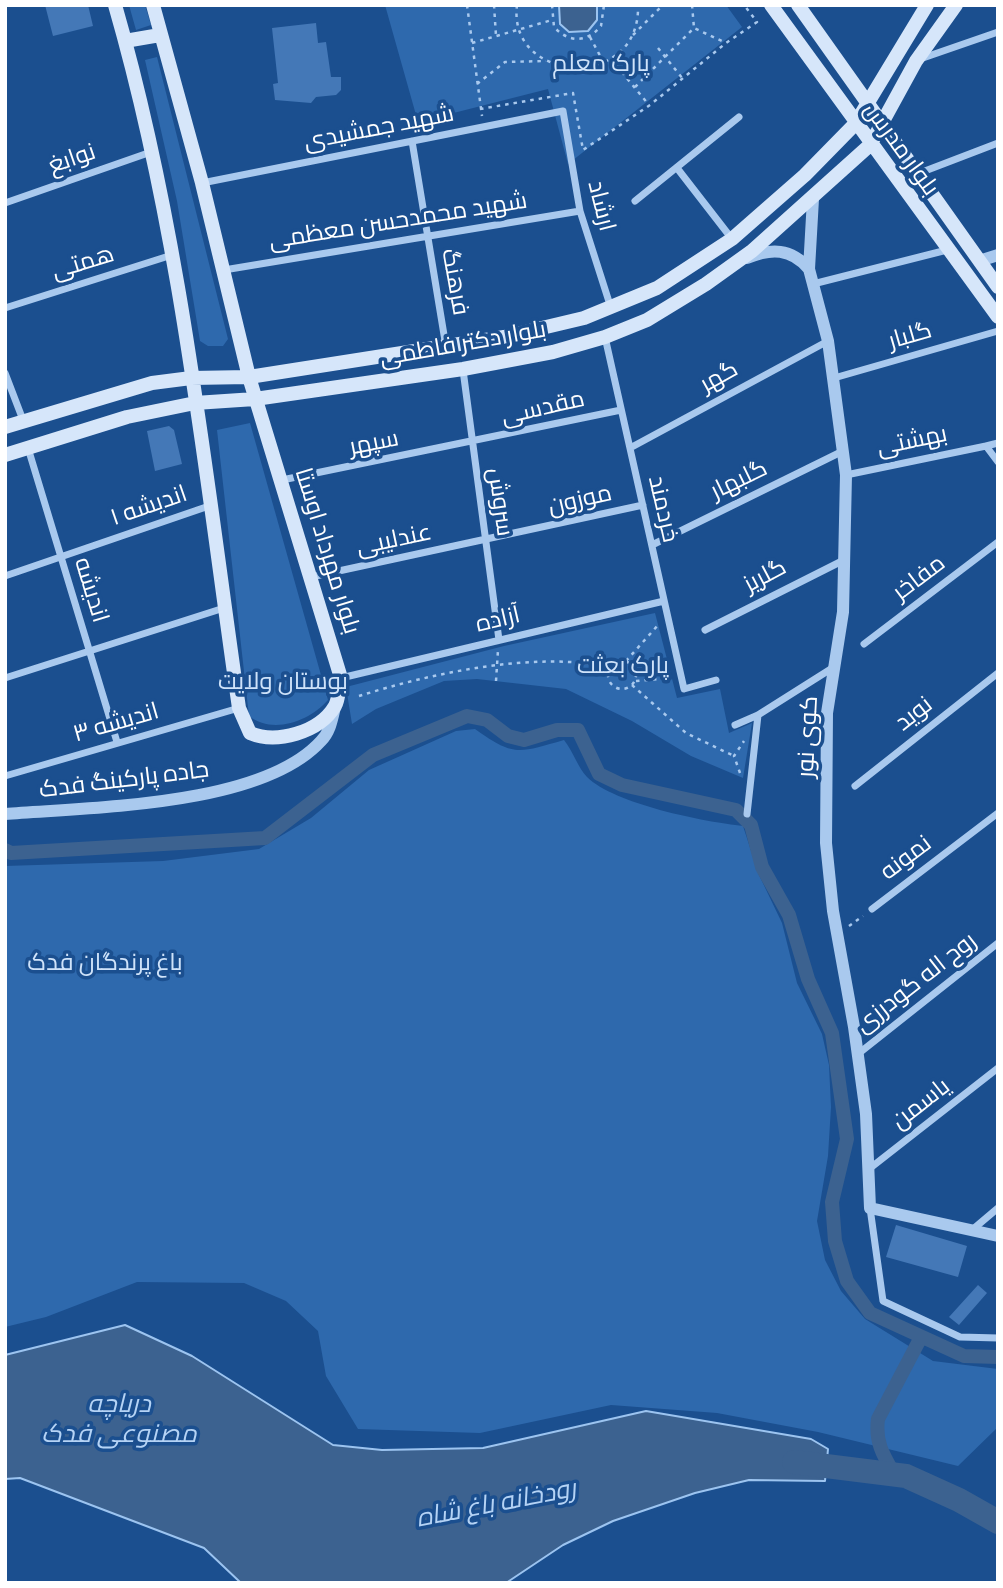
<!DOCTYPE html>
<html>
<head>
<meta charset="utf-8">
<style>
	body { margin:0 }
	#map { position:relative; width:1003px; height:1588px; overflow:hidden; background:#1b4f8f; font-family:"PT Sans Narrow",sans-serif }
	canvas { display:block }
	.frame { position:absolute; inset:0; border:7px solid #fff; pointer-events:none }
</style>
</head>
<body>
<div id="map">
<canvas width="1003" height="1588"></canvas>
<div class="frame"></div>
</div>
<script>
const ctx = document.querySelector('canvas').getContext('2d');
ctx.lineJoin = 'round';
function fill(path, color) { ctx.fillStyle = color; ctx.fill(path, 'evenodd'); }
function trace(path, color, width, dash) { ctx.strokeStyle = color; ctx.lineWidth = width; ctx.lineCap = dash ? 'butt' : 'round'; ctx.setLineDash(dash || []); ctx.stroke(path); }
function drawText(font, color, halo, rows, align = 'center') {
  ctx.font = font + ' "PT Sans Narrow",Cairo,sans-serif'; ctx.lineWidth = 7; ctx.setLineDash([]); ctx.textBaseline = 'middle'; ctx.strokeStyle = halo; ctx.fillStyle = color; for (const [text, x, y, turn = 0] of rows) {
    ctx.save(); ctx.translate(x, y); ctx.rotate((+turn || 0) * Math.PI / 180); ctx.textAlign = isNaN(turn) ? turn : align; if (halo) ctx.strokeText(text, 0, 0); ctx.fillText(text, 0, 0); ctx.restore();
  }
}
fill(new Path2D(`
	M129 5H145L151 25 136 30Z
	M385 5H726L742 27 568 164 548 89 418 122Z
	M157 57 228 339 223 346H208L200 341 177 201 145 60Z
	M250 423 328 700C310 721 273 735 249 716L217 430Z
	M655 613 677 698 720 689 729 733 752 723 743 778 691 756 632 721 566 689 477 679 444 681 376 709 352 724 346 687 504 646Z
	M475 729C514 757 518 753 564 740 573 751 578 768 587 777 614 804 705 822 743 826L759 875 782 923 797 983 822 1034 829 1065 831 1107 828 1156 817 1221 825 1260 841 1291 865 1319 933 1361 998 1369V1427L958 1466 818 1432 717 1413 611 1405 480 1433 358 1429 326 1376 318 1331 286 1301 244 1283 137 1282 46 1317 5 1327V866L163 861 259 849 311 818 369 770 456 731Z`), '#2e69ad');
const water = new Path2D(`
	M559 5H597V20L588 31 569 32 560 24Z
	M125 1325 192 1356 333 1445 382 1450 483 1448 646 1411 811 1439 828 1449 825 1481 749 1480 695 1493 613 1521 563 1545 506 1583H241L204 1548 20 1478 5 1479V1355Z`);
fill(water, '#3c6290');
trace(water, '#9cc4f0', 2);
trace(new Path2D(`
	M5 850 11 853 265 838 373 755 467 716 487 720 508 736 524 740 557 730H578L599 774 622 785 736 810 751 825 762 867 789 915 808 979 832 1033 847 1139 832 1202 835 1241 847 1281 870 1313 964 1356 998 1357
	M894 1474C883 1455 875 1442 878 1419L920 1339`), '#3c6290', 14);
trace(new Path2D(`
	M794 1462 906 1476 959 1500 998 1522`), '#3c6290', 24);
fill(new Path2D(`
	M45 5H88L93 26 53 36Z
	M316 23 318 43 326 42 331 77H341V90L336 95 316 97 311 103 275 100 273 84 278 83 272 28Z
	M169 426 174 430 182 464 155 471 147 431Z
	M896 1225 967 1246 958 1277 886 1257Z
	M978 1285 987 1293 959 1325 949 1317Z`), '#4478b7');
trace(new Path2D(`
	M467 5 482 116
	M494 5 496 36
	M517 5C507 84 641 92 638 5
	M552 5 554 27C569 43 587 43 601 26L604 5
	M692 5 694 28
	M633 35 663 5
	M590 37 604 63
	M472 43 552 20
	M658 48 683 79
	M611 59 649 105
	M477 84 505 62 546 61
	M635 87 694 28 726 43
	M480 109 573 93 583 150 650 105 726 43 757 22 744 5
	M608 675a14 14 0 1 1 28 0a14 14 0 1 1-28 0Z
	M626 661 659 624
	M496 681 498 650
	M636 681 671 678
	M632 685 686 733 734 756
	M359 696C433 673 533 651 610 667
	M740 773 734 756 744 741
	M849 926 863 916`), '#a9c9ee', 2.5, [3.5, 5]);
trace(new Path2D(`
	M920 59 998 32
	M412 141 446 347
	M677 168 732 239
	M917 174 998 143
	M202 183 563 111 580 211 611 308
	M635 201 739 117
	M5 203 151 152
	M224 270 580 211
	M813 284 947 250
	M5 308 172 255
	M605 337 684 689 716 680
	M463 370 499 640
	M5 373 23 420
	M834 378 998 331
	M986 446 998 443
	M28 448 117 742
	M630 448 828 341
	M846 475 986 446 998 462
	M282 480 621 410
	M652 545 843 451
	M5 576 209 506
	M311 577 643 505
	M705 630 844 560
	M864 644 998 542
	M5 678 224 608
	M341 678 664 601
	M735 725 758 715 834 667
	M5 776 239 708
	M855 786 998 673
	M747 814 758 715
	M872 909 998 813
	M858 1054 998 943
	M869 1169 998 1068
	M870 1208 883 1301 960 1337 998 1338
	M972 1230 998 1208`), '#a9c9ee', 7);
trace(new Path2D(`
	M813 199 809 269 828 341 846 475 843 612 827 713 826 843 833 911 854 1027 866 1114 870 1208 998 1236
	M747 258C771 248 791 248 809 269
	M979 261 998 255
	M5 814C90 807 261 807 321 741 330 732 332 720 335 707`), '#a9c9ee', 12);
trace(new Path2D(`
	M115 5C181 234 205 473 239 708L250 733C276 744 319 733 335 706 339 699 339 686 341 678L249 377 202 183 153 5
	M771 5 998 317
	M798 5 998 287
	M125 41 160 35
	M5 427 152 383 191 378 249 377 504 337 584 318 657 288 732 239 805 175 855 124 927 5
	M5 455 127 417 195 403 255 399 463 369 553 352 605 337 647 320 706 284 752 251 870 145 916 61 956 5`), '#d6e6fa', 14);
drawText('24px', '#cfe3fa', '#1b4f8f', [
	["پارک معلم",601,64],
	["پارک بعثت",623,666],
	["بوستان ولایت",283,682],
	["باغ پرندگان فدک",105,963]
]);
drawText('24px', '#fff', '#1b4f8f', [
	["شهید جمشیدی",379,128,-11],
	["بلوار مدرس",901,149,54],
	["نوابغ",72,159,-19],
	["ارشاد",601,206,76],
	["شهید محمدحسن معظمی",398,221,-9],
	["همتی",83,263,-17],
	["فرهنگ",455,282,80],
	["گلبار",910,336,-16],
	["بلوار دکتر فاطمی",463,344,-10],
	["گهر",719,377,-29],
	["مقدسی",543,408,-13],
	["بهشتی",912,441,-12],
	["سپهر",374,443,-11],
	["گلبهار",739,480,-26],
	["موزون",580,500,-13],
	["سروش",500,502,82],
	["اندیشه ۱",149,506,-19],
	["خردمند",663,509,77],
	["عندلیبی",394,540,-12],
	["بلوار مهرداد اوستا",327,551,73],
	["گلریز",765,576,-28],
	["مفاخر",919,578,-37],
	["اندیشه",91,590,73],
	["آزاده",498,620,-13],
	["نوید",914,714,-38],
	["اندیشه ۳",116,723,-16],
	["کوی نور",808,737,-87],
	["جاده پارکینگ فدک",124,780,-7],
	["نمونه",906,858,-37],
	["روح اله گودرزی",916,983,-38],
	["یاسمن",921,1104,-38]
]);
drawText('italic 26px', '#b5d3f5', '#1b4f8f', [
	["دریاچه",119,1405],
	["مصنوعی فدک",119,1435],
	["رودخانه باغ شاه",496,1504,-11]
]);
</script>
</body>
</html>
